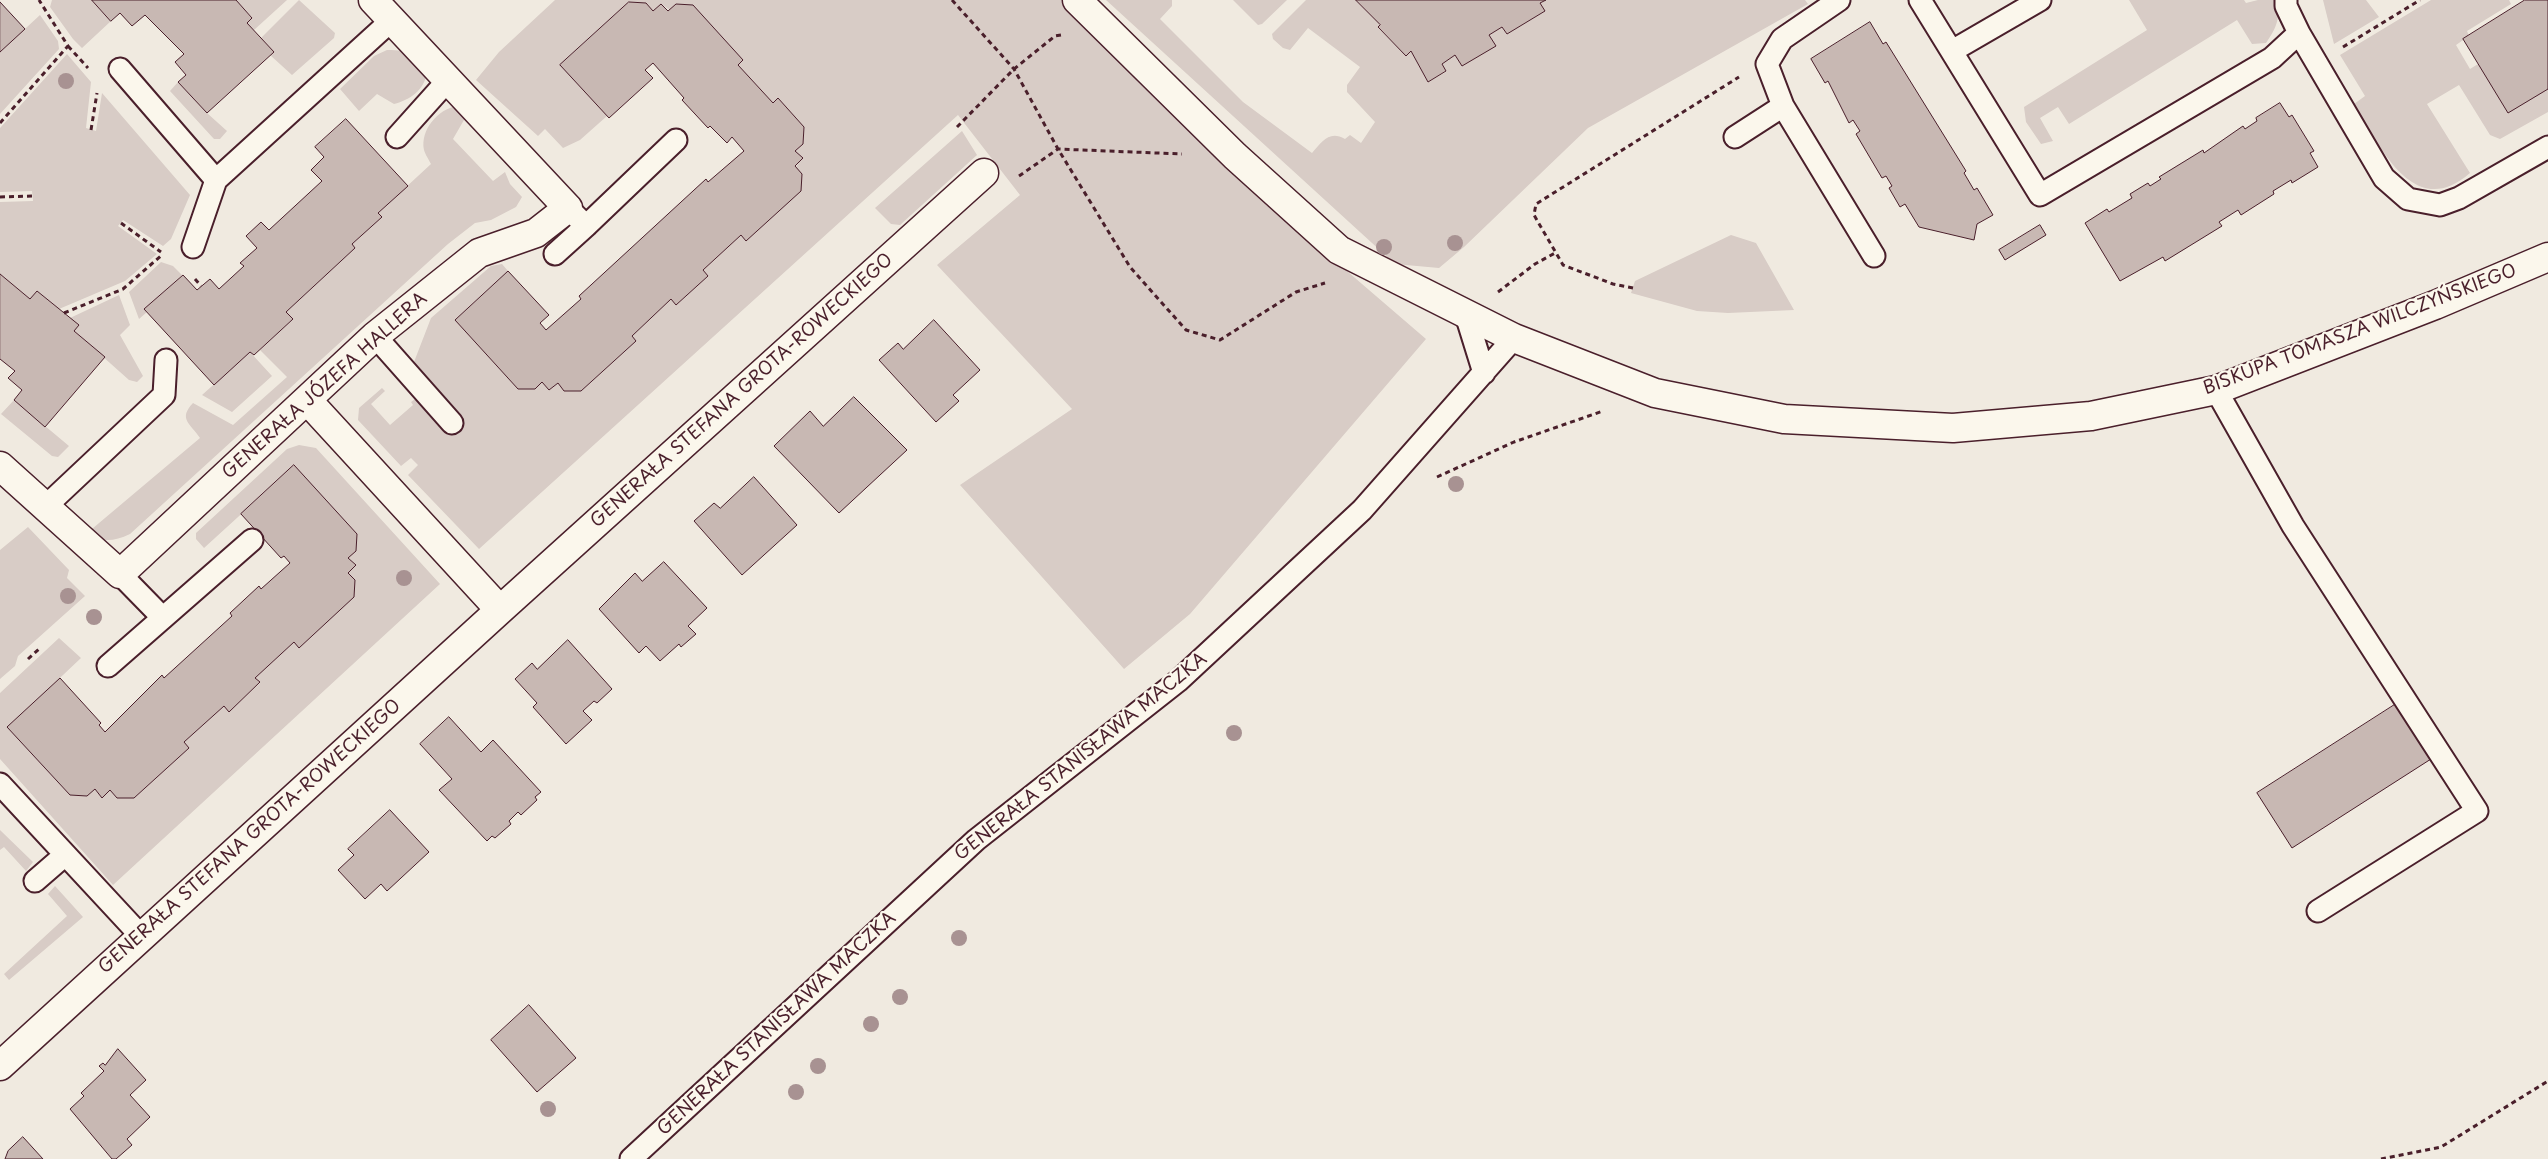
<!DOCTYPE html>
<html>
<head>
<meta charset="utf-8">
<style>
	body { margin:0 }
	canvas { display:block; background:#f0eae0 }
</style>
</head>
<body>
<canvas width="2548" height="1159"></canvas>
<script>
const ctx = document.querySelector('canvas').getContext('2d');
ctx.lineJoin = 'round';
function fill(path, color) { ctx.fillStyle = color; ctx.fill(path, 'evenodd'); }
function trace(path, color, width, dash) { ctx.strokeStyle = color; ctx.lineWidth = width; ctx.lineCap = dash ? 'butt' : 'round'; ctx.setLineDash(dash || []); ctx.stroke(path); }
function drawText(font, color, halo, rows, align = 'center') {
  ctx.font = font + ' "Playpen Sans",sans-serif'; ctx.lineWidth = 4.5; ctx.setLineDash([]); ctx.textBaseline = 'middle'; ctx.strokeStyle = halo; ctx.fillStyle = color; for (const [text, x, y, turn = 0] of rows) {
    ctx.save(); ctx.translate(x, y); ctx.rotate((+turn || 0) * Math.PI / 180); ctx.textAlign = isNaN(turn) ? turn : align; if (halo) ctx.strokeText(text, 0, 0); ctx.fillText(text, 0, 0); ctx.restore();
  }
}
fill(new Path2D(`
	M52 0H92L111 21 82 48 73 39 50 7Z
	M236 0H287L254 30 247 23 252 17Z
	M299 0 335 33 334 38 292 75 270 55 274 52 261 38Z
	M555 0H1064L1319 247 1426 339 1190 614 1124 669 960 485 1072 409 937 265 1020 195 958 115 479 549 408 475 418 465 411 458 401 466 358 420 359 408 382 388 385 391 371 404 390 425 413 405 411 402 418 397 449 425 461 415 414 362 431 318 491 266 502 264 508 271 455 320 518 389H534L542 382 549 390 558 383 565 391H581L636 341 632 336 671 299 676 305 708 276 703 270 741 235 746 241 802 158 795 151 803 144 804 127 779 99 773 103 738 65 743 60 661 4 653 11 646 3 607 116 580 140 563 148 545 129 538 136 476 80 499 52Z
	M1106 0H1172V6L1160 19 1243 102 1312 153C1322 142 1329 130 1345 139L1350 135 1361 143 1375 122 1347 92V85L1360 67 1308 28 1290 50 1283 48 1273 39 1272 34 1306 0H1356L1380 25 1378 28 1406 56 1411 51 1428 82 1446 72 1442 64 1455 55 1462 66 1495 46 1489 35 1502 27 1507 34 1545 11 1540 3 1546 0H1805L1808 4 1588 128 1464 247 1439 268 1395 264Z
	M1233 0H1287L1262 24 1258 25Z
	M2129 0H2244L2246 3 2258 0H2274C2283 16 2275 30 2266 43L2252 44 2237 20 2069 124 2058 107 2040 118 2053 141 2041 144 2026 122 2024 107 2147 30Z
	M2323 0H2366L2379 17 2334 44Z
	M2431 0H2509L2511 4 2467 31 2469 36 2456 45 2470 69 2478 64 2548 89V112L2500 139 2490 135 2459 85 2427 104 2470 173C2413 223 2379 144 2354 104L2365 96 2340 55Z
	M40 15 58 41 59 49 0 114V52Z
	M387 50C410 50 414 55 427 73 424 90 410 100 394 104L377 94 359 111 340 89 374 56Z
	M67 54 91 82 86 128 96 131 102 93 190 195 171 239 163 246 123 220 118 226 157 254 125 281 59 309 37 291 30 299 0 274V202L33 201 32 191 0 192V128Z
	M178 82 207 113 227 131 220 139H214L170 91Z
	M457 106 468 113 453 139 493 181 505 172 510 184 522 197 516 207 491 220 475 223 448 244 130 534C113 542 102 542 86 534L200 438C190 423 178 419 193 403L233 425 287 377 260 350 293 319 286 312 355 248 352 244 381 217 378 213 431 164C429 160 425 154 424 150 420 130 438 109 457 106Z
	M962 131 977 155 900 225 891 224 875 208Z
	M1731 235 1756 243 1794 310 1728 313 1697 311 1631 293 1635 281Z
	M161 262 173 266 182 275 145 309 147 312 139 319 129 292Z
	M119 295 130 325 120 335 143 376 137 382 129 380 74 331 70 318Z
	M250 352 272 376 232 412 202 395Z
	M14 400 69 446 58 457 52 456 1 414Z
	M299 445 316 448 440 584 113 885 0 759V693L59 638 81 658 8 727 70 795 87 796 95 789 102 797 110 790 117 798H134L189 748 184 742 224 706 229 711 260 683 255 678 294 642 299 647 348 573 356 565 348 558 294 466 204 548 196 539V533L287 449Z
	M28 527 69 570 67 578 85 596 18 656 15 666 0 679V550Z
	M0 830 33 862 26 871 4 847 0 850Z
	M55 886 83 917 9 980 4 974 67 916 48 894Z`), '#d8ccc6');
const building = new Path2D(`
	M92 0H236L252 18 247 23 274 52 207 113 178 82 186 75 175 62 184 54 145 15 132 26 120 13 111 21Z
	M1356 0H1546L1540 3 1545 11 1507 34 1502 27 1489 35 1496 46 1462 66 1455 55 1442 64 1446 71 1428 82 1411 51 1406 56 1378 27 1380 25Z
	M2525 0H2548V89L2508 113 2463 39Z
	M0 2 25 29 0 52Z
	M629 2 646 3 653 11 661 4 668 11 676 4 693 5 743 60 738 65 773 103 778 98 804 127 803 144 795 151 803 158 795 166 802 174 801 191 746 241 741 235 703 270 708 276 676 305 671 299 632 336 636 341 581 391H564L558 383 549 390 542 382 535 389H518L455 320 508 271 549 315 540 323 546 330 581 299 579 296 706 179 708 182 744 151 732 137 727 143 710 126 708 128 682 100 684 98 653 63 645 70 653 78 609 118 560 65Z
	M1870 22 1883 44 1886 42 1966 171 1964 173 1974 190 1977 188 1993 215 1977 224 1974 240 1919 227 1905 204 1900 207 1889 188 1892 186 1886 176 1882 178 1856 134 1860 131 1853 120 1849 123 1828 81 1825 83 1811 59Z
	M2280 103 2289 117 2292 115 2314 151 2310 153 2318 167 2292 183 2291 180 2273 191 2274 194 2241 215 2238 210 2219 222 2222 226 2165 261 2163 257 2120 281 2085 223 2107 209 2109 212 2132 198 2130 194 2148 183 2150 186 2161 179 2159 177 2203 150 2204 153 2243 126 2245 129 2257 121 2256 118Z
	M346 119 408 186 378 213 382 217 352 244 355 248 286 312 293 319 254 355 250 352 214 385 144 309 183 275 197 290 210 279 219 289 244 266 240 263 257 248 246 236 261 222 269 230 322 181 311 170 324 157 315 147Z
	M2040 225 2046 235 2005 260 1999 250Z
	M0 274 30 299 37 291 79 325 74 331 105 357 45 427 14 400 22 390 8 378 15 371 0 359Z
	M934 320 980 370 953 395 959 401 936 422 879 360 898 343 903 349Z
	M854 397 907 450 839 513 774 446 810 411 823 426Z
	M294 465 357 534 356 551 348 558 356 565 348 573 355 580 354 597 299 648 294 642 255 678 260 682 229 712 224 706 184 742 189 748 134 798H117L110 790 102 798 95 789 87 796 70 795 7 727 60 678 101 723 99 725 105 732 162 675 164 678 232 616 230 613 259 586 261 589 290 563 284 556 281 558 241 514Z
	M754 477 797 525 742 575 694 521 714 503 720 508Z
	M664 562 707 608 688 626 696 634 681 647 679 644 660 661 646 646 639 653 599 609 635 573 642 581Z
	M568 640 612 689 597 703 594 701 583 711 592 720 566 744 533 707 537 703 515 679 532 663 537 669Z
	M2396 704 2431 759 2292 848 2257 793Z
	M449 717 481 752 493 740 541 792 535 797 537 800 521 815 518 812 509 821 511 824 495 838 492 836 487 841 439 790 452 779 420 744Z
	M390 810 429 852 387 891 381 884 365 899 338 870 354 855 348 849Z
	M529 1005 576 1058 537 1092 491 1040Z
	M118 1049 146 1080 130 1095 150 1117 127 1139 132 1145 116 1159H112L70 1109 84 1096 81 1093 104 1071 99 1066 103 1063 105 1065Z
	M23 1137 43 1159H5L8 1151Z`);
fill(building, '#c8b8b3');
trace(building, '#4a1f2b', 1);
const service = new Path2D(`
	M1920 0 2040 195 2272 58 2299 33 2286 6V0
	M2299 33 2384 178 2408 199 2440 205 2459 198 2548 147
	M1952 51 2040 0
	M120 69 216 180
	M1783 106 1874 256
	M397 137 449 79
	M1735 137 1783 106 1767 64 1782 39 1839 0
	M568 208 586 226 676 140
	M193 247 216 180 393 19
	M555 254 586 226
	M1466 315 1484 373
	M375 336 452 423
	M2216 390 2293 526 2477 811 2318 911
	M45 507 164 395 166 360
	M120 574 163 618
	M108 666 252 540
	M0 784 141 936
	M35 881 65 855
	M631 1159 976 840 1178 681 1362 510 1514 338`);
const minor = new Path2D(`
	M1077 0 1235 156 1339 250 1514 338 1655 393 1784 419 1953 428 2091 416 2216 390 2435 305 2548 257
	M307 400 500 610
	M0 466 120 574 375 336 479 253 536 233 568 208 373 0
	M0 1066 500 610 984 173`);
trace(service, '#4a1f2b', 25);
trace(minor, '#4a1f2b', 31);
trace(new Path2D(`
	M952 0 1014 69 1058 149 1130 267 1186 330 1220 340 1296 292 1325 283
	M68 46 88 68
	M2343 47 2420 0
	M0 123 68 46 39 0
	M957 127 1014 69 1055 36 1061 35
	M91 130 97 93
	M1019 176 1058 149 1182 154
	M0 197 32 196
	M121 223 161 252
	M195 279 201 286
	M1633 288 1613 284 1563 265 1534 215 1536 204 1739 77
	M1498 292 1535 264 1555 253
	M64 313 123 289 163 254
	M1437 477 1514 442 1603 411
	M28 659 39 649
	M2381 1159 2441 1147 2548 1081`), '#4a1f2b', 3, [5, 4]);
trace(service, '#fbf7ec', 21);
trace(minor, '#fbf7ec', 28);
ctx.fillStyle = '#a89292';
for (const [x, y] of [
	[66,81],
	[1455,243],
	[1384,247],
	[1456,484],
	[404,578],
	[68,596],
	[94,617],
	[1234,733],
	[959,938],
	[900,997],
	[871,1024],
	[818,1066],
	[796,1092],
	[548,1109]
]) { ctx.beginPath(); ctx.arc(x, y, 8, 0, 2 * Math.PI); ctx.fill(); }
drawText('18px', '#4a1f2b', '#fbf7ec', [
	["BISKUPA TOMASZA WILCZYŃSKIEGO",2360,330,-21],
	["GENERAŁA JÓZEFA HALLERA",325,386,-42],
	["GENERAŁA STEFANA GROTA-ROWECKIEGO",742,391,-42],
	["GENERAŁA STANISŁAWA MACZKA",1081,757,-39],
	["GENERAŁA STEFANA GROTA-ROWECKIEGO",250,837,-42],
	["GENERAŁA STANISŁAWA MACZKA",777,1024,-43]
]);
</script>
</body>
</html>
